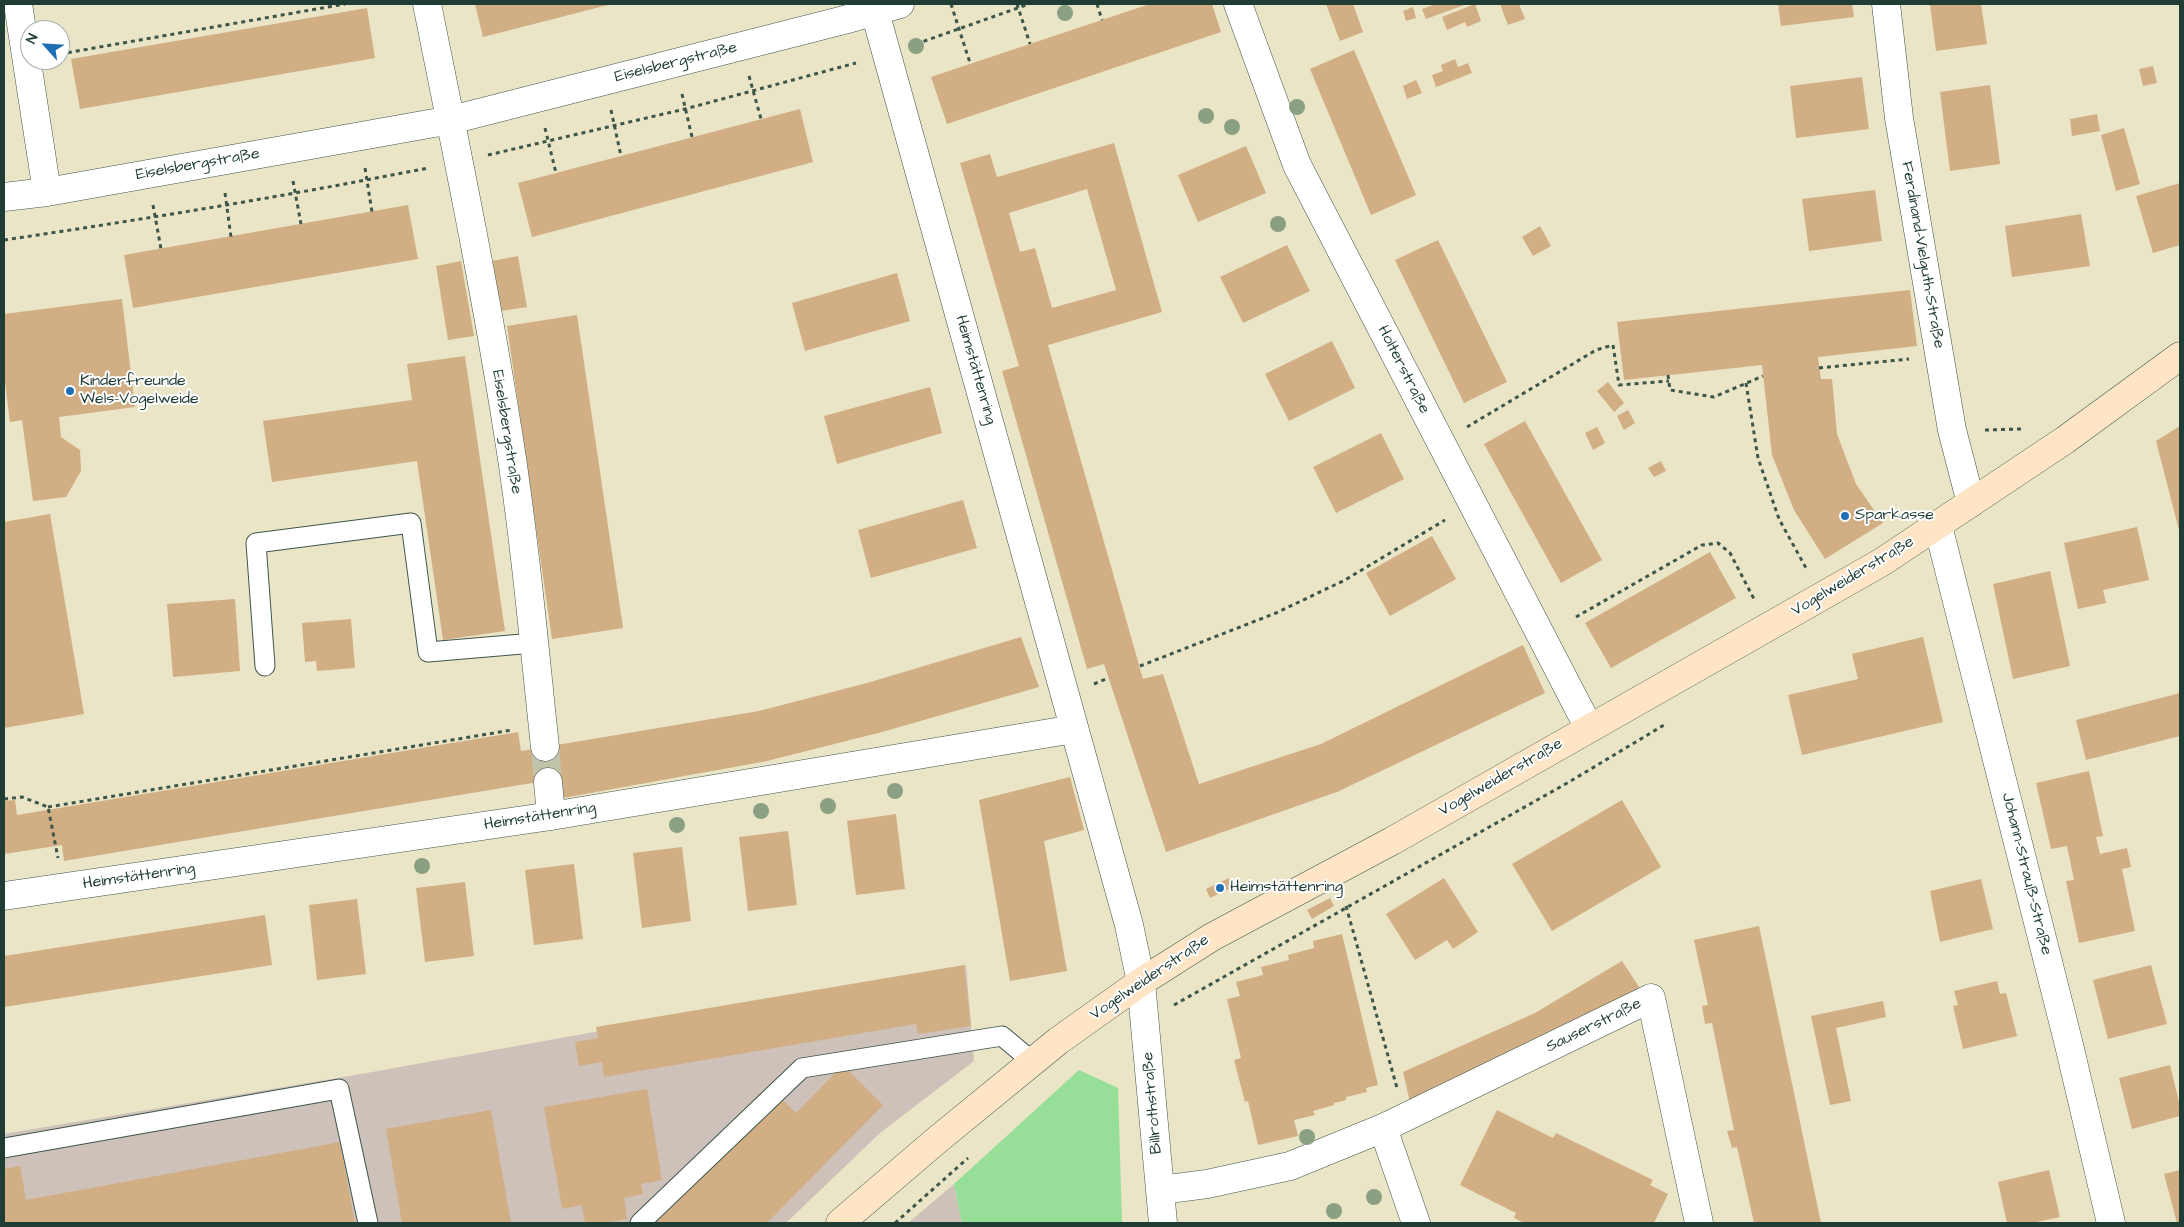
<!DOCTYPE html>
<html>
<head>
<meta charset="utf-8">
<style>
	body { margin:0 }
	#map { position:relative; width:2184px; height:1227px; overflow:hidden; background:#eae5c6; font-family:"Architects Daughter",sans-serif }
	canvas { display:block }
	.frame { position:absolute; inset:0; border:5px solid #1f3d34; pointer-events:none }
	.north { position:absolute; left:20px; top:20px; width:50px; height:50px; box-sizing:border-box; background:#fff; border:1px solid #a5b1ae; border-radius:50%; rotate:296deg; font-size:14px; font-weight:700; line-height:20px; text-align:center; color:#1f3d34 }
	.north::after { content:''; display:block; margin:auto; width:18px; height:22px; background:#1f6fb2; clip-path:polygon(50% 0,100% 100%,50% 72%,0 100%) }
</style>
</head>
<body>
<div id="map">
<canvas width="2184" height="1227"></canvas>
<div class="frame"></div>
<div class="north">N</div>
</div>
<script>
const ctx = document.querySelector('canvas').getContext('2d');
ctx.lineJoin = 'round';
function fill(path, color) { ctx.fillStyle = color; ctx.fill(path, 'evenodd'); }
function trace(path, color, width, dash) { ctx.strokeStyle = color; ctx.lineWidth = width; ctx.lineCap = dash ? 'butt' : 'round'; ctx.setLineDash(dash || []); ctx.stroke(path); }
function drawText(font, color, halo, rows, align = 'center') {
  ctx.font = font + ' "Architects Daughter",sans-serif'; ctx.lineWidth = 4; ctx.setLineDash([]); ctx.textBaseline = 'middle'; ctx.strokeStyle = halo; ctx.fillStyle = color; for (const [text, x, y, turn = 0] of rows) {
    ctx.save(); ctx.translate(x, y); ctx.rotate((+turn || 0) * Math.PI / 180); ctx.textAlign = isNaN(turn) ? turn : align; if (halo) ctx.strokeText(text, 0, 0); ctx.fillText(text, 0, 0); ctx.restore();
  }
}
fill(new Path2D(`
	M966 965 974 1061 880 1133 786 1223H4V1134L361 1074Z
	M954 1184 962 1223H908Z`), '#cec1ba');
fill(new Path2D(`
	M1079 1070 1118 1088 1122 1223H962L954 1184Z`), '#97de98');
fill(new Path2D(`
	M475 4H612L483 37Z
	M1150 4H1212L1221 32 947 124 931 77Z
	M1326 4H1353L1363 32 1340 41Z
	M1436 4H1467L1426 19 1422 9Z
	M1475 4 1481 21 1467 27 1465 22 1447 30 1442 17Z
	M1500 4H1519L1525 19 1508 25Z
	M1778 4H1852L1854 17 1781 26Z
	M1930 4H1981L1987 44 1936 51Z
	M1413 7 1416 18 1406 21 1403 11Z
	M367 8 375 58 80 109 71 59Z
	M1354 50 1416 195 1371 215 1310 69Z
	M1455 59 1458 67 1468 63 1472 73 1436 87 1432 75 1443 71 1441 65Z
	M2153 66 2157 83 2143 86 2139 69Z
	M1862 77 1869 129 1796 138 1790 86Z
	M1416 80 1422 93 1407 99 1403 86Z
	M1990 85 2000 164 1950 171 1940 92Z
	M800 109 813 162 532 237 518 183Z
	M2097 114 2100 131 2072 136 2070 119Z
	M2124 128 2140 184 2116 191 2101 135Z
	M1114 143 1162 312 1048 345 1143 679 1163 674 1199 784 1321 744 1523 645 1545 693 1337 792 1166 852 1104 664 1087 669 1002 371 1019 366 960 163 990 154 997 177ZM1087 189 1116 290 1052 308 1035 248 1020 252 1009 213Z
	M1246 146 1266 193 1198 222 1178 175Z
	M2180 183V245L2153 253 2136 196Z
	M1875 190 1882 241 1809 251 1802 199Z
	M408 205 418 259 133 308 124 255Z
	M2081 214 2090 266 2012 277 2005 226Z
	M1540 226 1551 246 1533 256 1522 237Z
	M1438 240 1507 382 1464 403 1395 260Z
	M1287 245 1310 291 1243 323 1220 277Z
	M518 256 527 307 501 311 492 261Z
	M461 261 474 336 448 340 436 266Z
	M897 273 910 321 805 351 792 303Z
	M1910 290 1917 346 1818 357 1821 379H1832L1837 434 1846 458 1856 484 1883 523 1825 559 1794 510 1772 455 1762 365 1624 380 1617 322Z
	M122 299 135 407 59 417 61 437 80 450 81 471 66 497 33 501 22 420 10 422 4 374V314Z
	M577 315 623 628 552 639 507 326Z
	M1332 341 1355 388 1289 421 1265 374Z
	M465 356 505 631 443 640 417 461 272 482 263 421 412 400 407 364Z
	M1608 382 1624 403 1614 412 1597 391Z
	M930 387 942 433 837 464 824 416Z
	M1628 410 1635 423 1624 430 1617 416Z
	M1525 421 1602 560 1561 583 1484 444Z
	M2180 426V534L2156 441Z
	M1597 427 1605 443 1593 450 1585 433Z
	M1381 433 1404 479 1336 513 1313 467Z
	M1661 461 1666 471 1654 477 1648 468Z
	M963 500 977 548 871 578 858 530Z
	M50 514 84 714 4 728V522Z
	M2137 527 2149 580 2103 590 2106 603 2078 609 2064 543Z
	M1432 536 1456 579 1390 616 1366 573Z
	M1710 552 1736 598 1611 668 1585 623Z
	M2050 571 2070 666 2013 679 1993 584Z
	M235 599 240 671 173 677 167 604Z
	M351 619 355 668 317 671 316 661 305 662 302 623Z
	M1021 637 1039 687 882 732 767 761 558 799 556 779 64 861 62 845 4 854V801L15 800 17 815 518 732 521 751 759 711 867 683Z
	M1923 637 1943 722 1802 755 1788 695 1858 679 1852 654Z
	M2180 693V736L2086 760 2076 720Z
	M2089 771 2103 836 2096 837 2100 854 2127 848 2131 867 2122 869 2135 931 2079 943 2066 881 2074 880 2067 846 2051 849 2036 783Z
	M1070 777 1084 830 1044 841 1067 971 1010 981 979 800Z
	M1622 800 1661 867 1552 931 1512 864Z
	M896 814 905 889 856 895 847 821Z
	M788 831 797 905 748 911 739 837Z
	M682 847 691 921 642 928 633 853Z
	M574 864 583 939 534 945 525 870Z
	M1229 878 1233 887 1210 898 1206 889Z
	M1444 878 1478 932 1453 949 1447 940 1415 960 1386 914Z
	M1981 879 1993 929 1940 942 1930 891Z
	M465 882 474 956 425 962 416 888Z
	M1330 898 1334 906 1312 919 1307 910Z
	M357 899 366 974 317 980 309 905Z
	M265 915 272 965 4 1007V956Z
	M1759 926 1784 1045 1821 1223H1754L1737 1147 1732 1148 1727 1131 1734 1130 1712 1023 1705 1024 1702 1006 1708 1005 1694 940Z
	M1342 934 1378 1085 1366 1088 1367 1092 1346 1097V1100L1334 1103V1105L1313 1111 1315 1115 1294 1120 1298 1136 1258 1145 1248 1101 1245 1102 1234 1060 1241 1058 1227 999 1240 996 1236 982 1263 975 1261 967 1289 960 1288 955 1314 948 1313 941Z
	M1622 961 1641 990 1410 1102 1403 1072 1535 1013Z
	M964 965 971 1026 918 1034 916 1024 604 1077 602 1062 579 1066 575 1042 598 1038 596 1027Z
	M2151 965 2167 1024 2108 1039 2093 980Z
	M1997 981 2000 994 2006 993 2017 1036 1963 1049 1953 1006 1958 1005 1954 991Z
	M1883 1001 1886 1017 1836 1028 1851 1101 1830 1105 1811 1016Z
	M843 1065 883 1105 767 1223H655L779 1097 796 1113Z
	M2170 1065 2180 1106V1116L2132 1129 2119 1078Z
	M647 1089 662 1180 641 1184 643 1194 624 1198 627 1219 604 1223H585L582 1205 562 1209 544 1107Z
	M491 1110 511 1223H402L386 1129Z
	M1497 1110 1553 1138 1556 1133 1653 1180 1650 1185 1668 1194 1654 1223H1524L1514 1218 1516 1213 1460 1185Z
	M340 1142 355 1223H4V1169L20 1166 26 1200Z
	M2049 1170 2060 1217 2032 1223H2007L1998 1182Z
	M2180 1170V1223H2177L2164 1174Z`), '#d2ae84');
trace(new Path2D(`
	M545 747 548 782`), '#c1c3a9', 28, [28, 14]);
const service = new Path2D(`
	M265 666 256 543 411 523 428 652 534 643
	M4 1148 339 1089 368 1223
	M640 1223 802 1068 1002 1036 1033 1062`);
const minor = new Path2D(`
	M18 4 47 192
	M427 4C456 148 486 293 509 439 525 541 534 644 545 747
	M1238 4 1297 165 1589 728
	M1886 4 1899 118 1952 430 1971 503
	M875 12 1129 925 1141 982
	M4 197 47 192 451 120 844 20 900 4
	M1938 526 2069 1045 2111 1223
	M548 782 551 816
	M4 896 551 816 1074 729
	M1383 1128 1651 998 1699 1223
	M1161 1190 1207 1184 1290 1166 1383 1128 1416 1223`);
const tertiary = new Path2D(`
	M1141 982 1163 1223`);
const secondary = new Path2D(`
	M840 1223 937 1140 1058 1041 1141 982 1212 937 1392 841 1882 562 2065 440 2180 356`);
trace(service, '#3d564a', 21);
trace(minor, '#3d564a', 29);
trace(tertiary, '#3d564a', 29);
trace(secondary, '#3d564a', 29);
trace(new Path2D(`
	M951 4 970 63
	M1017 4 1030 44
	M1097 4 1102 20
	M916 44 1029 4
	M60 54 345 4
	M749 76 761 119
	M682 94 692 137
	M611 110 621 156
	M545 128 556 173
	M488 155 685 109 856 63
	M365 168 372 212
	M293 181 301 224
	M225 193 231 237
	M153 205 161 249
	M4 240C146 219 287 196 428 168
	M1819 368 1909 359
	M1668 375 1670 390 1714 397 1763 376
	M1746 383 1758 458 1779 519 1806 568
	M1467 427 1596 350 1613 345 1619 385 1669 381
	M1985 430 2021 429
	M1576 617 1702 545 1718 543 1730 553 1754 599
	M1140 666 1276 613 1345 580 1445 520
	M1094 684 1108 678
	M4 799 22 797 48 807 58 858
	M48 807 512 730
	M1346 906 1397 1088
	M1174 1005 1569 782 1664 725
	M895 1223 968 1158`), '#3d564a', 3, [4, 4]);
trace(service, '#fff', 19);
trace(minor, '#fff', 28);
trace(tertiary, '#fff', 28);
trace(secondary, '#fde5c5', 28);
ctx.fillStyle = '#8b9f83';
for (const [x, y] of [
	[1065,13],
	[916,46],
	[1297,107],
	[1206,116],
	[1232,127],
	[1278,224],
	[895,791],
	[828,806],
	[761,811],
	[677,825],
	[422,866],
	[1307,1137],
	[1374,1197],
	[1334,1211]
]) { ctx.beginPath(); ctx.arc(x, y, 8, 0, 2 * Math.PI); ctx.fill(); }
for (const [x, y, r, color] of [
	[70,391,5,"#1f6fb2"],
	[1845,516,5,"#1f6fb2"],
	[1220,888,5,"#1f6fb2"]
]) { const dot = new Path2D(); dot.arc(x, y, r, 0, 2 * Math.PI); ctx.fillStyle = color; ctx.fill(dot); trace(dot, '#fff', 2); }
drawText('16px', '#1f3d34', '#fff', [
	["Eiselsbergstraße",676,63,-14],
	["Eiselsbergstraße",198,165,-10],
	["Ferdinand-Vielguth-Straße",1922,255,80],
	["Heimstättenring",975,370,74],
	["Holterstraße",1403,370,63],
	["Eiselsbergstraße",506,432,81],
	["Vogelweiderstraße",1853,577,-31],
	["Vogelweiderstraße",1501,778,-30],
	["Heimstättenring",540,817,-9],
	["Johann-Strauß-Straße",2026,874,76],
	["Heimstättenring",139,877,-8],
	["Vogelweiderstraße",1150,978,-34],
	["Sauserstraße",1594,1026,-26],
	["Billrothstraße",1153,1103,-95]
]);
drawText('16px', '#1f3d34', '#fff', [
	["Kinderfreunde",80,382],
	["Wels-Vogelweide",80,400],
	["Sparkasse",1855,516],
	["Heimstättenring",1230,888]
], 'left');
</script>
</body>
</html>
